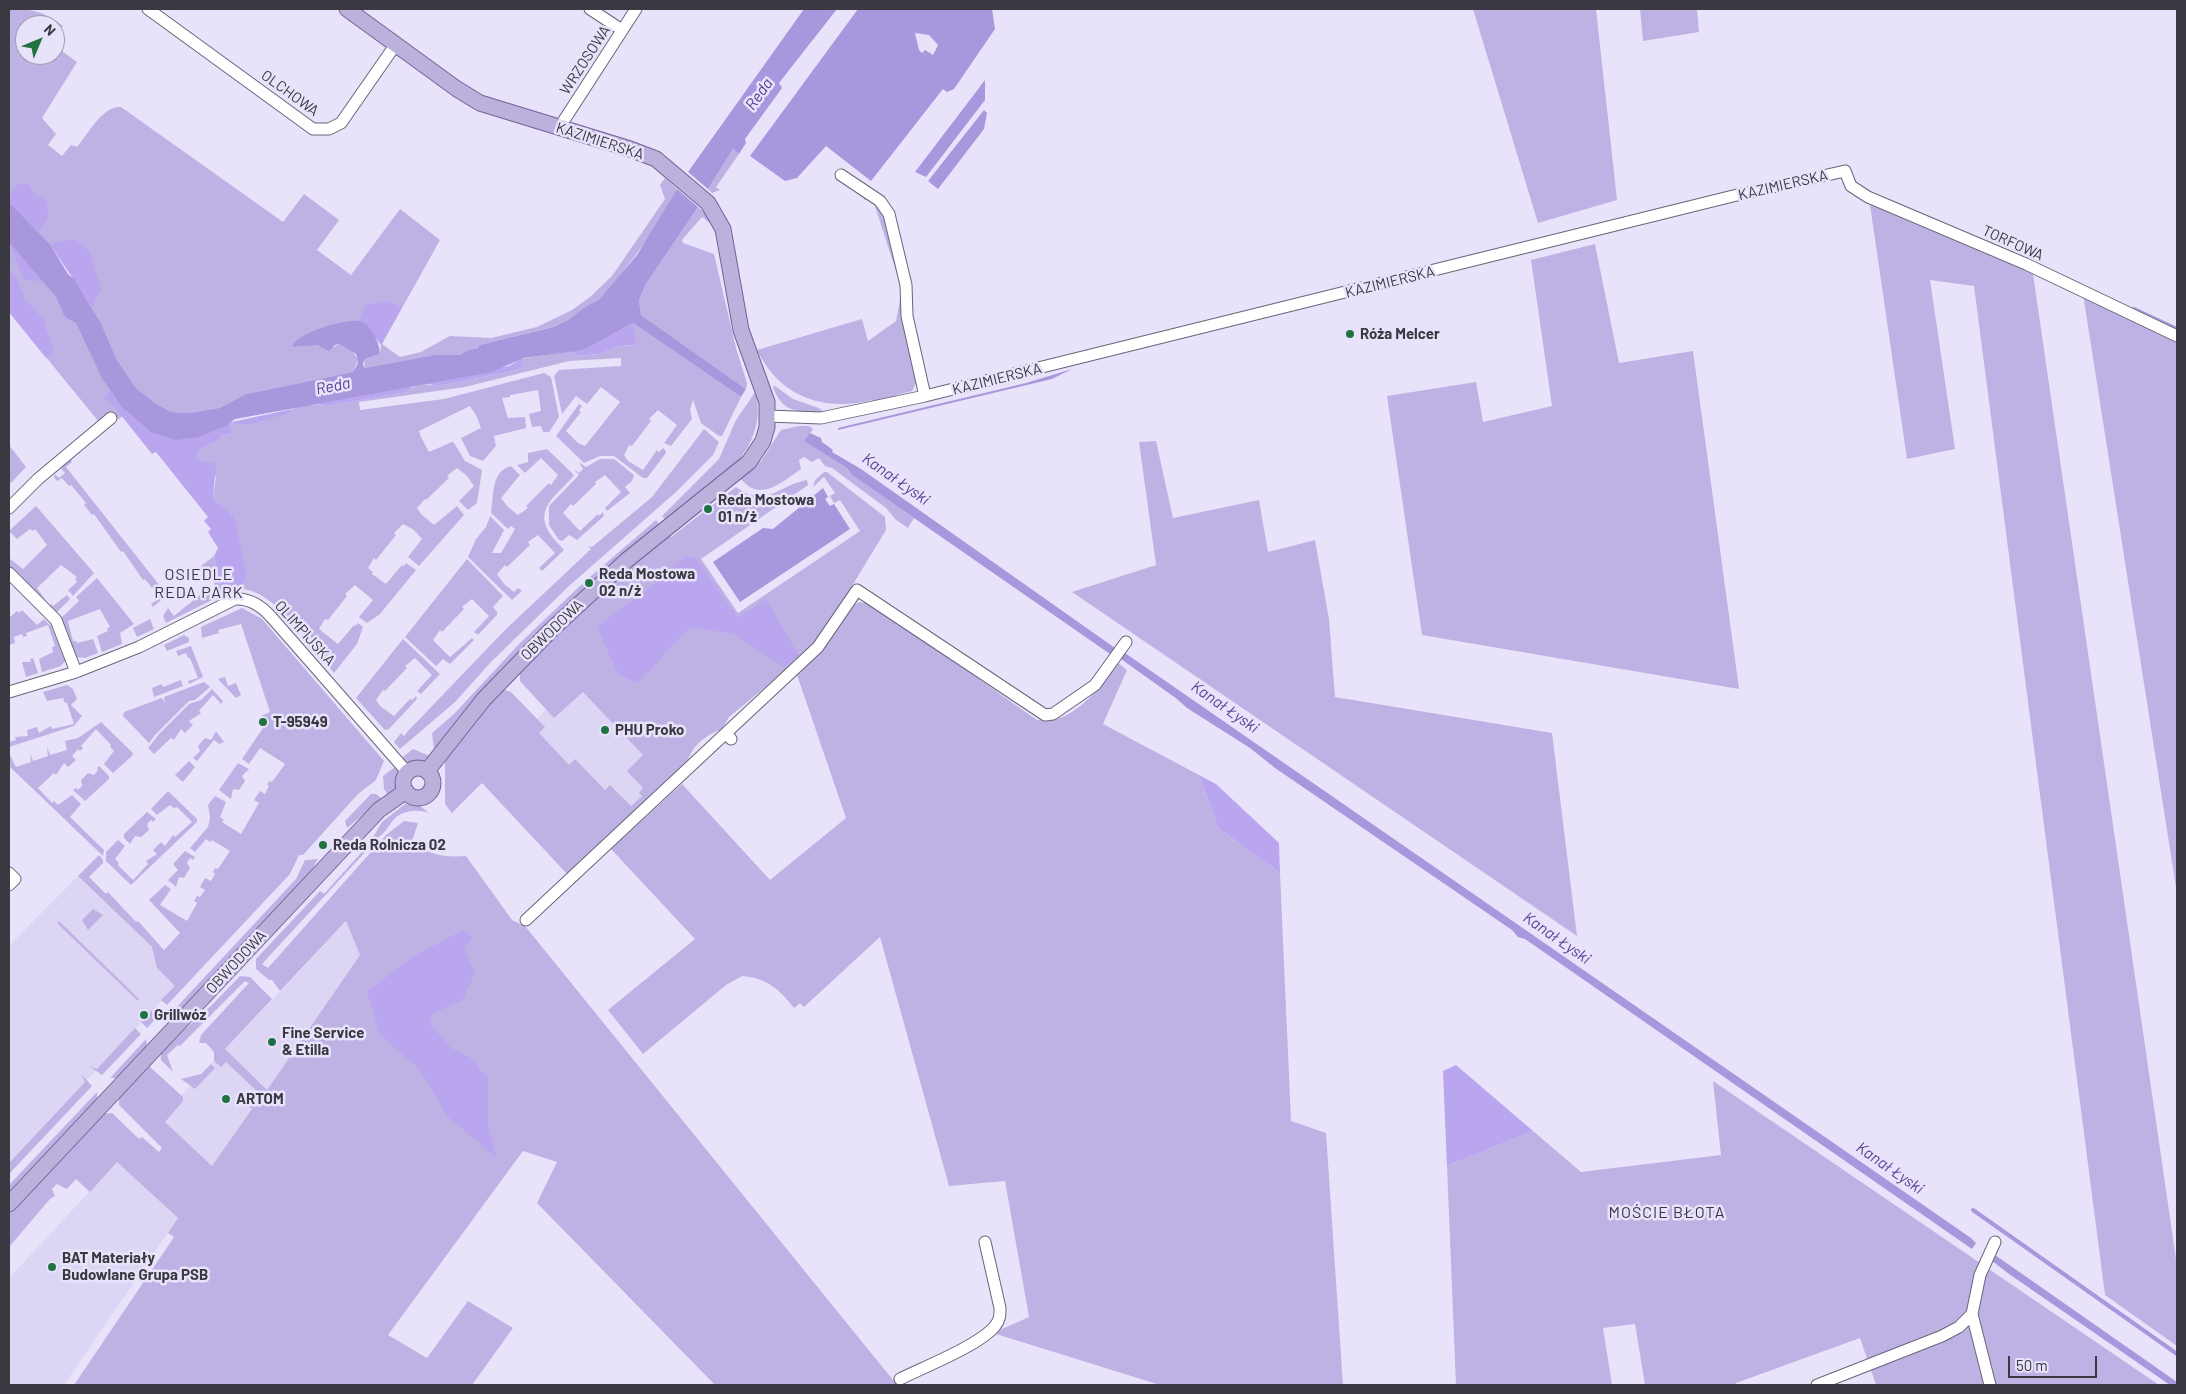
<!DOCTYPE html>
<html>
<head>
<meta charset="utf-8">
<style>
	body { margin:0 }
	#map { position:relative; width:2186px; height:1394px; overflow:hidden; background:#e8e3fa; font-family:Barlow,sans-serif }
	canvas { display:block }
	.frame { position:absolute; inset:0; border:10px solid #3a3841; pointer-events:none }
	.north { position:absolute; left:15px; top:15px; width:50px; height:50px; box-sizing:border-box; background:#e8e3fa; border:1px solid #a29fb0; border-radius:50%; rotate:45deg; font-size:14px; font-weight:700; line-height:20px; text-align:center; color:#3a3841 }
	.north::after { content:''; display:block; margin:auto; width:18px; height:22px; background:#217243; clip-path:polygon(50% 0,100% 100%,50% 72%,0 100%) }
	.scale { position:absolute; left:2008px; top:1356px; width:89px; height:22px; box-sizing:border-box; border:2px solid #3a3841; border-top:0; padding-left:6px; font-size:15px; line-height:18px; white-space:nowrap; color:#3a3841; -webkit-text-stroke:4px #e8e3fa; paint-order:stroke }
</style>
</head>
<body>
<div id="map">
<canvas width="2186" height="1394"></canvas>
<div class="frame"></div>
<div class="north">N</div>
<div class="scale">50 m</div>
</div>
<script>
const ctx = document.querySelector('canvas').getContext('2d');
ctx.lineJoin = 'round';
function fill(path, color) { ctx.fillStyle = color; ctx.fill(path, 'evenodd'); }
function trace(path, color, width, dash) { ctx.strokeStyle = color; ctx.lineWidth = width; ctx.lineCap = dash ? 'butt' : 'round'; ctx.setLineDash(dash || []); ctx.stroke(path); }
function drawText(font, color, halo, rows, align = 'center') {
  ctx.font = font + ' Barlow,sans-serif'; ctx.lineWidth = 5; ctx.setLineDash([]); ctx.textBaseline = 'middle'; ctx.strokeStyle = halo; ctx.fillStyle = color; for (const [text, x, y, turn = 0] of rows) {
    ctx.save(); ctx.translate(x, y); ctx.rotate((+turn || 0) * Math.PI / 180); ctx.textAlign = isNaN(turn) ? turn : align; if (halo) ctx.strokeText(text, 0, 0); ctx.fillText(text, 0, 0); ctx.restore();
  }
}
fill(new Path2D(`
	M580 674 669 770 598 837 513 744Z
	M78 876 183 978 9 1163V946Z
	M347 921 360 955 210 1173 155 1123Z
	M117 1162 178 1218 64 1385H9V1278Z`), '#dcd5f3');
fill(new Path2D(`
	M9 9C34 9 42 11 63 26L55 38V25H25V55H55V46L77 62 42 118 56 134 48 145 62 156 71 145 77 147C87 135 103 105 121 107L283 222 304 194 339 220 317 250 351 275 400 209 440 240 382 344 400 357 421 352 450 336 491 338 537 327 572 310 590 297 612 276 665 199 660 185 665 178 677 189 647 240 622 273 614 300 552 327 479 345 478 348 468 350 460 355H434L364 368 365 359 380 354 381 345 365 324 359 321 344 322 318 330 317 345 334 347 339 344 353 352 358 360 353 372 246 394 219 408 190 413 172 412 158 405 136 388 117 360 101 323 74 279 50 244 9 202Z
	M1473 9H1596L1617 200 1538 223Z
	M1640 9H1697L1699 32 1643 41Z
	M733 149 739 154 716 187 720 190 712 193 708 189Z
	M868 196 878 202 887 216 903 290 906 324 918 373 917 381 912 391 896 395 897 398 874 402 872 400C823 412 780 397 757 350L862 319 868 341 896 321 902 290 874 203 868 199 864 200V197Z
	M1870 205 2033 274 2177 1266V1346L2105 1295 1974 286 1930 280 1955 449 1907 459Z
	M698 207 707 214 710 223 702 217 682 240 683 243 714 254 736 348 747 383 746 389 641 315 639 300 646 284Z
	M9 232 52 284 132 407 119 419 114 416 99 422 9 312Z
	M1595 244 1619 363 1693 351 1739 689 1422 635 1387 396 1476 382 1483 422 1552 406 1531 260Z
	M2083 294 2177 339V894Z
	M633 323 741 397 722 436H719L701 423 693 400 690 410 692 419 671 446 664 443 677 425 658 410 649 419 651 421 632 446 629 445 624 455 628 461 643 470 657 450 659 452 663 448 665 450 666 453 647 478H643L614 456H600L584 463 556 436 579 404 582 406 579 410 581 412 566 431 578 443 585 446 620 402 601 387 587 404 576 396 562 414 554 376 559 370 621 366V358L569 361 465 387 359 402 360 410 444 399 544 373 551 377 559 417 549 432H543L541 426 532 427 529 414 541 411 538 390 510 395V397L502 398 508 418 525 417 526 428 494 436 496 446 483 461 470 456 461 438 481 428 477 417 470 406 419 431 421 437 429 452 452 442 454 443 465 461 482 470 477 503 468 510 459 501 474 486 467 476 457 468 447 476 449 478 426 500 425 499 417 508 421 514 434 525 457 506 464 515 419 566 408 557 422 539 414 530 403 524 394 533 396 535 376 560 374 558 368 568 373 572 372 574 386 584 402 565 404 566 406 563 416 570 380 614 367 623 359 617 373 600 355 585 345 594 347 596 328 620 325 619 319 629 338 644 354 625 355 626 358 623 363 627 357 644 334 673C314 648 275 591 242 589L247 575 231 513 213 499 216 477 193 459 200 449 219 439 220 436 233 433 230 423 232 422 235 424 288 413C296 404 314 403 325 406L407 392C417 383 425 383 438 386L513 371 524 367 521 359 571 351 576 356 600 354 619 346 635 345Z
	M775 386 793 399 819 408 824 412C798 412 782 413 773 387Z
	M756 391C769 457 710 486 666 520L662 516 719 459 736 420Z
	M799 426H809L813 429 805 441 847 468 852 475 914 518 908 528 896 520 886 508 832 468 825 466 819 458 812 462 804 457 799 460 801 469C782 482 760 503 741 479L761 461 781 430Z
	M704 429 719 442 713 455 676 492 569 586 491 662 455 702 400 749 394 742 401 733 404 736 408 731 505 630 591 549 588 546 592 547 652 497Z
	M1156 441 1173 518 1259 500 1268 552 1315 540 1329 619 1335 697 1552 733 1577 936 1072 592 1156 565 1139 442Z
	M9 445 26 467 11 483 9 481Z
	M547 449 574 475C562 492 533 506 549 532 553 539 559 544 564 550L542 571 539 568 555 553 538 535 528 542 530 545 507 567 505 565 497 574 504 584 514 592 518 588 522 591 512 600 468 557 476 539 486 527 490 516 504 530 492 553H501L515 529 511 526 508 529 491 513C494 495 491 471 511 466L520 475 501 498 508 507 518 515 528 508 526 506 549 483 551 485 558 475 541 458 525 473 517 465 528 462V453Z
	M70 459 72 462 66 467 164 591 172 586V591L153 607 151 604 160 598 158 595 161 592 156 585 152 588 145 579 143 580 123 551 121 552 94 514 92 515 84 505 86 503 71 485 69 486 62 478 57 481 54 477V474L59 478 65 473 59 466Z
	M600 459H614L634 475 632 481 625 487 630 493 607 511 605 508 621 492 605 475 595 482 596 484 573 506 571 504 563 513 580 531 598 514 599 516 603 512 604 516 577 540 569 535 562 541 559 540 549 525V506L579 475 573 469 579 473 583 469 579 462 586 467Z
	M824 472H827L885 517 886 530 824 632 803 656 729 717 722 729C702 737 692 746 685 767L568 875 482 783 452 813 445 804V758L499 692 505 690 511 692 545 727 539 733 569 765 575 759 605 790 610 785 631 806 642 796 639 793 643 788 627 771 643 755 583 692 554 718 520 681V670L609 585 668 535 671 537 736 487C766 509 777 486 807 480L808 485 701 559 738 613 860 531 840 500 834 503 830 496 835 493 824 477 813 487 815 480Z
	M36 506 94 573 73 596 68 590 77 582 75 579 77 577 61 565 37 588 49 605 51 604 53 606 67 595 70 599 55 614 9 566V558L23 569 47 545 35 529 33 531 30 529 17 539 9 531Z
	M656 520 660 525 594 581 590 577Z
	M214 556 223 595 218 598 214 583 216 581 211 574 207 578V573L201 566Z
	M467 559 503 596 493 607 497 612V615L478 635 474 632 489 616 472 599 462 607 464 609 442 632 440 630 433 640 450 657 472 638 474 640 450 664 443 659 436 666 405 637Z
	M97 578 134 624 120 633 122 644 102 652 97 636 108 631 107 628 110 627 100 609 68 621 73 641H76L77 643 93 639 98 653 85 658 76 657 61 618 79 601 76 597Z
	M582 584 586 589 434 750 432 733 454 714 520 643Z
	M211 586 214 599 166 623 163 616 168 608 174 616Z
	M859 602 872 604 1037 720C1043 720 1051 721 1057 719 1081 712 1105 683 1117 662L1127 670 1103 724 1199 775 1218 828 1280 873 1291 1121 1326 1133 1343 1385H1160L993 1333 1029 1317 1005 1181 949 1186 880 937 804 1007 800 1003 794 1008C779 989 767 978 742 976L726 985 643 1054 608 1010 695 939 611 849 682 784 770 880 846 818 797 675 827 644 848 609Z
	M242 608 262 619 384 761 376 780 358 794 303 855H299L290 874 167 1005 161 1000 175 986 157 968 152 947 78 876 99 855 103 860V863L89 877 106 894 108 892 136 922 138 921 164 950 180 933 149 900 165 885 171 889 160 905 187 921 197 903 194 901 197 896 200 897 205 890 200 887 205 878 211 881 215 874 213 872 215 868 218 869 230 851 212 840 210 842 206 839 195 852 190 848 208 827 210 818 208 805 215 796 226 802 220 817 224 820 222 822 241 834 259 803 254 800 260 791 265 794 269 786 267 785 269 781 272 782 285 764 260 748 249 764 242 759 263 728 258 724 263 726 268 720 261 716 270 712 241 624 218 630 219 633 202 638 201 627Z
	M22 610 37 625 44 619 51 626 65 661 61 666 42 672 39 659 53 652 52 647 55 646 48 625 26 633 27 636 23 637 22 634 14 637 15 643 9 645V618L17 611 19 613Z
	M150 619 154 629 137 637 133 628Z
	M184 635 189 638V642L167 651 164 645Z
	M403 639 440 674 421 694 417 691 432 675 415 658 405 666 407 668 385 691 383 690 376 700 380 706 394 716 410 699 412 700 416 696 417 699 389 729 385 730 356 698Z
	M191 646 203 677 189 684 188 681 198 678 190 658H188L186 653 178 656 176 651Z
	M33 658 38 673 26 677 22 662H31L30 659Z
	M225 677 228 686 236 683 241 695 236 698 218 679Z
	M181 680 183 686 154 697 152 688 162 684 163 687Z
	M204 682 210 687 195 700 189 701 155 735 149 743 123 716 124 712 162 698 165 703 164 697Z
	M67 685 73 689 77 699 71 705 82 716 74 726 9 747V742L16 740 15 737 28 736 27 730 37 727 39 733 51 726 52 729 74 724 67 703H65L63 698 47 701 43 692Z
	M212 689 223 701 221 704 213 695 199 711 201 713 189 721 193 725 185 733 181 729 174 740 171 738 154 754 148 748 160 733 189 704 201 700Z
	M101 722 133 753 132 756 113 773 104 764 114 751 110 747 111 745 96 729 81 746 83 748 80 751 78 749 72 756 76 760 68 767 64 763 56 775 54 773 38 788 52 803 54 801 58 805 72 795 81 804 70 817 104 850 103 856 9 766V753L16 767 31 762 30 753 33 761 48 756 47 747 50 755 67 750 65 741 78 738Z
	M216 731 224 742 219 744 214 740 197 761 193 758 200 751 198 746 205 738 211 740Z
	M413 749 430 756 420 763 404 761 403 757Z
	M189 761 195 767 183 782 175 775Z
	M238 763 249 769 242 776 245 781 239 790 233 789 231 799 219 790Z
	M99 766 109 776V779L85 801 73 790 76 788 78 790 82 786 81 780 88 773 94 775 98 770 97 768Z
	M395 767C402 778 398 787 388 795L384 789 383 776Z
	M168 791 197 819V822L131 885 106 861V852L118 840 125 846 115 859 119 863 118 865 133 880 148 864 146 861 157 854 153 850 161 842 165 846 173 835 175 837 192 822 177 807 174 808 170 805 157 815 151 809Z
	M371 794H376L382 799 347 828 345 821Z
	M405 804 420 806 429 813C418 809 404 810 395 818 389 824 388 830 380 836L262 964 268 968 386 835 404 821 418 823 411 844C430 854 444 858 466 856L512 920 525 926 897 1385H715L537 1203 557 1162 523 1151 388 1335 427 1358 468 1301 513 1328 472 1385H74L174 1237 168 1233 178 1218 117 1162 90 1192 76 1179 67 1189 57 1184 52 1189 55 1196 50 1199 9 1247V1213L102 1114 112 1113 139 1139 142 1137 159 1152 162 1148 119 1105V1096L145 1067 149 1066 183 1097V1101L165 1122 212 1166 252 1109 247 1104 258 1092 226 1062 221 1067 214 1061V1052L206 1043H199L201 1035 249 983 245 981 180 1046 178 1045 167 1055 173 1072 161 1060V1051L213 1004 240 976 250 977 272 999 225 1049 267 1090 360 955 346 921 280 991 272 980H269L256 969V959L320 891 324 894 369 844 382 822Z
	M147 812 156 819 153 822 151 820 147 824 149 830 141 837 135 836 130 844 124 838V834Z
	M185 851 195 857 193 860 190 858 187 863 190 868 184 878 179 877 176 887 168 880 178 870 173 864Z
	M318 859 307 878 182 1010 173 1011 296 879 305 860Z
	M93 909 103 915 88 930 82 920Z
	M59 921 139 999 138 1001 57 923Z
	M155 1007 161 1013 147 1028 141 1022Z
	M135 1028 141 1034 102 1075 89 1066 97 1069Z
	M146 1039 147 1047 119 1078H110Z
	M211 1064 215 1068 195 1089 181 1079 201 1074Z
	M81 1074 92 1086 9 1174V1163L85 1082Z
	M1713 1081 2159 1385H1876L1860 1338 1736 1383V1385H1645L1635 1324 1603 1328 1612 1385H1456L1447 1166 1533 1131 1581 1172 1721 1155Z
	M97 1092V1099L93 1104 9 1194V1185Z`), '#beb2e4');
fill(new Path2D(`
	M18 183 29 184 35 195 46 198 48 217 39 232 9 202V191L11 193Z
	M75 239 89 251 101 289 92 307 50 244Z
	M9 242 42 281 24 280Z
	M9 270 16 276 24 297 43 319 54 352 46 358 9 312Z
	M386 301 402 307 381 345 365 324 359 321 365 305Z
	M633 323 636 345 619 346 600 354 576 356 571 351 584 350Z
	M521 359 524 367 513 371 438 386 426 383 509 366Z
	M415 385 407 392 325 406 316 404Z
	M111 391 122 407 150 432 199 437 230 423 233 433 220 436V439L200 449 194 459 216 464 213 499 231 513 236 524 247 575 242 589 223 595 214 556 218 548 208 532 211 529 204 521 208 517 156 452 152 454 112 404 104 398Z
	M292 409 289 413 252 424H234L232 422Z
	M685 556 696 558 738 618 766 599 799 656 784 667 733 634 690 627 638 683 618 674 597 627C626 603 660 583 685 556Z
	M1199 775 1216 784 1279 843 1280 873 1218 828Z
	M463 930 472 937 464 949 475 973 462 1001 433 1013 430 1024 451 1048 470 1057 488 1079V1125L496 1157 448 1117 419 1069 380 1035 367 992 412 957Z
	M1456 1065 1533 1131 1447 1166 1443 1071Z`), '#b9a6ef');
fill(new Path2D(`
	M804 9H837L779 83 782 88 745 139 746 143 739 154 733 149 708 189 688 172Z
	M858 9H992L995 29 954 89 947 92 943 89 871 181 826 146 797 178 785 181 750 156ZM915 33 929 35 938 45 933 55 925 50 922 53 919 50Z
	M985 80V100L926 177 915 172Z
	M984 110 987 113 984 129 938 189 928 181Z
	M677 189 698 207 646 284 639 300 641 315 746 389 741 397 633 323 584 350 524 358 492 372 235 419 226 426 199 437 176 440 150 432 122 407 102 378 76 323 65 317 56 297 9 242V202L50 244 68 274 74 279 101 323 117 360 136 388 158 405 172 412 190 413 219 408 246 394 353 372 358 363 356 354 339 344 335 345 329 351 317 345 292 347C296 333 344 319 359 321 371 323 380 344 380 354L365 359 363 364 364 368 434 355H460L468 350 478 348 479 345 553 327 568 320 587 306 599 300 637 255Z
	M1072 369 1052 379 838 430V428L1026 383Z
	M810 433 821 438 822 442 833 450 832 452 861 469 1115 648 1110 654 852 475 847 468 804 441Z
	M823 488 828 497 825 499 830 506 834 504 850 529 740 602 713 562 763 528 773 529Z
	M1125 653 1971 1238 1976 1243 1972 1249 1525 939 1518 937 1512 930 1275 768 1250 748 1187 708 1177 699 1121 659Z
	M1995 1255 2177 1382V1385H2170L2009 1274 1991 1260Z`), '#a997de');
trace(new Path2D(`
	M2134 309 2177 329
	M1973 1210 2177 1354`), '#a997de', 4);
const minor = new Path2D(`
	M148 9 313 129H329L341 123 396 44
	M590 9 622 30
	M559 128 636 9
	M841 175 880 201 889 214 906 285 907 316 925 396
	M768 416 821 418 925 396 1733 196 1845 171 1851 186 1868 197 2026 264 2177 336
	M9 508 38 479 111 418
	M9 573 56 620 76 672
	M9 692 76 672 139 647 235 599C251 598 263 607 273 619L407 772
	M726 733 818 647 857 590 1045 715 1053 714 1095 685 1126 642
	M9 873 15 879 9 885
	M526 920 726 733 731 739
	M1972 1314 1990 1385
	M900 1379C924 1367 980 1345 995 1326 1000 1320 1000 1315 1000 1308L985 1242
	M1817 1385 1942 1336 1959 1327 1972 1314 1980 1275 1995 1242`);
const major = new Path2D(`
	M347 9 457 89 480 103 630 149 656 159 708 203 723 229 741 330 767 402V427L763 441 749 462 627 560 550 631 484 699 427 771
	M403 783a15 15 0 1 1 30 0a15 15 0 1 1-30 0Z
	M9 1204 379 810 406 791`);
trace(minor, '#696579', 13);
trace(major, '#726496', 17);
trace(minor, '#fff', 11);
trace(major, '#bcb0dc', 15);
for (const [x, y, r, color] of [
	[1350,334,5,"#217243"],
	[708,509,5,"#217243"],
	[589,583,5,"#217243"],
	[263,722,5,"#217243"],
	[605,730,5,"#217243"],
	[323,845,5,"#217243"],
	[144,1015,5,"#217243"],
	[272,1042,5,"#217243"],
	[226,1099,5,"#217243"],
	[52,1267,5,"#217243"]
]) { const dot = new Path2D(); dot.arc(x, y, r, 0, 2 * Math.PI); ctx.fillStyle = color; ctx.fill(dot); trace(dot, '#e8e3fa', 2); }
drawText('15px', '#3a3841', '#e8e3fa', [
	["WRZOSOWA",585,60,-57],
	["OLCHOWA",290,93,36],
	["KAZIMIERSKA",600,141,18],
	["KAZIMIERSKA",1783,185,-13],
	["TORFOWA",2013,243,24],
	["KAZIMIERSKA",1390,282,-14],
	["KAZIMIERSKA",997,379,-14],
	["OBWODOWA",552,630,-44],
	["OLIMPIJSKA",305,633,48],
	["OBWODOWA",236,962,-47]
]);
drawText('bold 15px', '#3a3841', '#e8e3fa', [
	["Róża Melcer",1360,334],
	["Reda Mostowa",718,500],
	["01 n/ż",718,517],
	["Reda Mostowa",599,574],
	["02 n/ż",599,591],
	["T-95949",273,722],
	["PHU Proko",615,730],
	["Reda Rolnicza 02",333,845],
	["Grillwóz",154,1015],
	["Fine Service",282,1033],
	["& Etilla",282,1050],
	["ARTOM",236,1099],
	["BAT Materiały",62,1258],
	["Budowlane Grupa PSB",62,1275]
], 'left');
drawText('italic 16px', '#5b4094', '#e8e3fa', [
	["Reda",759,94,-54],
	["Reda",333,386,-11],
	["Kanał Łyski",896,479,35],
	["Kanał Łyski",1225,707,35],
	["Kanał Łyski",1557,938,35],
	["Kanał Łyski",1890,1168,35]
]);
ctx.letterSpacing = '1px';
drawText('16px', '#393446', '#e8e3fa', [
	["OSIEDLE",199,575],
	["REDA PARK",199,593],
	["MOŚCIE BŁOTA",1667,1213]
]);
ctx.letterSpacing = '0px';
</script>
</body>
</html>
